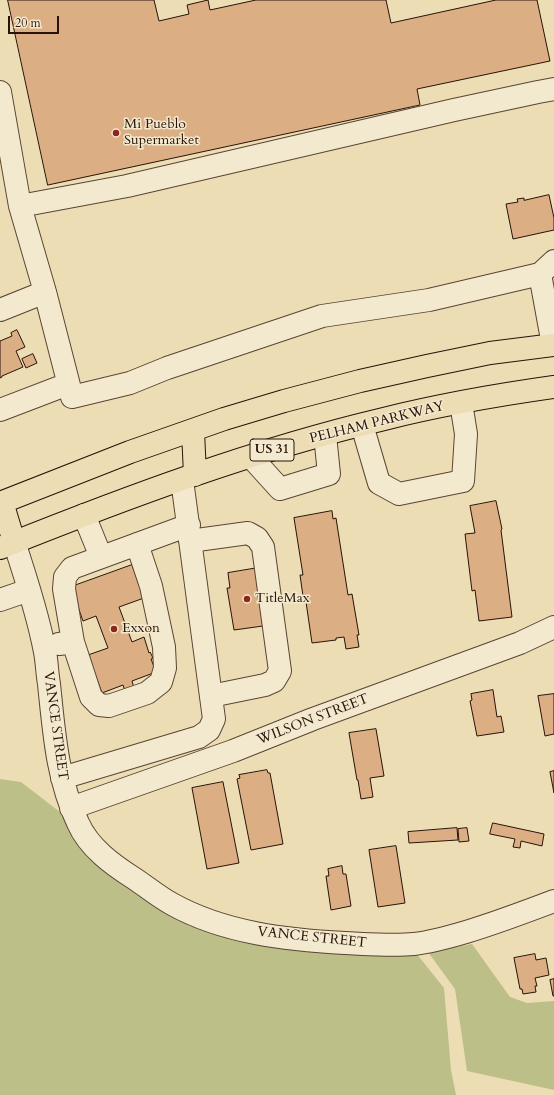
<!DOCTYPE html>
<html>
<head>
<meta charset="utf-8">
<style>
	body { margin:0 }
	#map { position:relative; width:554px; height:1095px; overflow:hidden; background:#ecddb4; font-family:Cardo,serif }
	canvas { display:block }
	.scale { position:absolute; left:8px; top:16px; width:51px; height:18px; box-sizing:border-box; border:2px solid #28120a; border-top:0; padding-left:5px; font-size:12px; line-height:14px; white-space:nowrap; color:#28120a; -webkit-text-stroke:3px #f3e9ce; paint-order:stroke }
</style>
</head>
<body>
<div id="map">
<canvas width="554" height="1095"></canvas>
<div class="scale">20 m</div>
</div>
<script>
const ctx = document.querySelector('canvas').getContext('2d');
ctx.lineJoin = 'round';
function fill(path, color) { ctx.fillStyle = color; ctx.fill(path, 'evenodd'); }
function trace(path, color, width, dash) { ctx.strokeStyle = color; ctx.lineWidth = width; ctx.lineCap = dash ? 'butt' : 'round'; ctx.setLineDash(dash || []); ctx.stroke(path); }
function drawText(font, color, halo, rows, align = 'center') {
  ctx.font = font + ' Cardo,serif'; ctx.lineWidth = 3; ctx.setLineDash([]); ctx.textBaseline = 'middle'; ctx.strokeStyle = halo; ctx.fillStyle = color; for (const [text, x, y, turn = 0] of rows) {
    ctx.save(); ctx.translate(x, y); ctx.rotate((+turn || 0) * Math.PI / 180); ctx.textAlign = isNaN(turn) ? turn : align; if (halo) ctx.strokeText(text, 0, 0); ctx.fillText(text, 0, 0); ctx.restore();
  }
}
fill(new Path2D(`
	M0 779 21 782 69 819 98 863 189 926 277 946 412 948 444 988 451 1070 456 1095H0Z
	M472 944 510 997 527 1003 554 1001V1090L467 1071 455 989 428 952Z`), '#bdbf89');
const building = new Path2D(`
	M8 0H154L159 21 189 14 187 5 208 0 210 10 256 0H386L391 23 496 0H537L550 61 417 89 420 105 48 185Z
	M549 195 554 218V230L513 239 506 204 518 202 517 199 524 198V200Z
	M17 330 25 347 16 351 23 367 2 376V377L0 378V341L12 336 11 333Z
	M33 354 37 363 26 368 22 359Z
	M496 501 502 529 501 530 512 617 479 621 475 590 472 591 465 534 475 533 470 506Z
	M332 511 333 519 336 518 348 595 352 594 359 635H357L359 647 346 649 344 637 336 638V640L312 643 306 602H308L306 595 303 596 300 575H303L294 518Z
	M132 565 144 598 119 607 132 642 144 637 149 653 150 652 153 658 151 659 156 672 132 681 134 688 125 691 123 685 102 693 88 655 108 648 96 616 83 621 71 587Z
	M258 568 263 626 234 630 227 588H230L228 573Z
	M493 690 497 717 501 716 504 732 477 736 470 701 472 700 471 694Z
	M554 694V734L545 736 538 696Z
	M376 729 384 776 370 778 373 797 361 799 358 780H357L349 733Z
	M267 770 268 773H270L283 844 251 850 237 779 240 778 239 775Z
	M554 771V793L550 772Z
	M223 782 239 863 207 869 192 788Z
	M493 823 544 834 542 846 521 841 520 848 513 847 515 839 490 834Z
	M457 828 458 840 409 843 408 832Z
	M467 828 469 841 459 842 458 829Z
	M396 846 405 903 378 907 369 850Z
	M342 866 343 874H346L351 906 331 910 326 876H329L328 869Z
	M535 954 536 960 546 958 549 975 535 978 537 986H535L536 992 523 994 522 989H520L514 958Z
	M554 979V996H553L550 980Z`);
fill(building, '#dcae84');
trace(building, '#28120a', 1);
const minor = new Path2D(`
	M0 92 20 206 45 292 72 397 130 383 167 368 322 316 429 300 540 274 553 345
	M20 206 127 186 454 110 538 92 554 89
	M540 274 554 261
	M0 310 45 292
	M0 410 68 384
	M362 425 379 483 399 494 463 481 466 434 461 403
	M251 457 280 489 329 474 325 435
	M84 515 101 557
	M190 541 248 533 257 538 263 547 280 671 274 681 265 685 211 696
	M14 542C26 578 38 615 45 652 47 662 47 673 49 684 54 732 57 779 78 823 89 848 113 865 135 879 147 887 159 897 172 904 224 933 287 940 345 943 368 944 392 946 414 944 432 942 449 937 466 932 496 923 525 912 554 901
	M0 600 29 590
	M73 642 91 697 99 705 109 706 147 693 161 682 165 668 164 647 151 586 137 544
	M59 644 73 642 64 589 65 577 72 568 189 525
	M62 778 199 737 209 730 214 719 182 480
	M71 808 233 751 313 719 520 643 554 627`);
const major = new Path2D(`
	M193 431 195 475
	M2 502 14 542
	M0 503 130 452 224 419 284 401 360 381 427 366 490 353 554 345
	M0 548C125 498 253 450 384 419 440 405 497 395 554 387`);
trace(minor, '#594534', 24);
trace(major, '#28120a', 24);
trace(minor, '#f3e9ce', 22);
trace(major, '#ecddb4', 22);
for (const [x, y, r, color] of [
	[116,133,4,"#8f2418"],
	[247,599,4,"#8f2418"],
	[114,629,4,"#8f2418"]
]) { const dot = new Path2D(); dot.arc(x, y, r, 0, 2 * Math.PI); ctx.fillStyle = color; ctx.fill(dot); trace(dot, '#f3e9ce', 1.5); }
for (const [x, y, w] of [
	[272,450,44]
]) { const box = new Path2D(); box.roundRect(x - w / 2, y - 11, w, 22, 3); ctx.fillStyle = '#f3e9ce'; ctx.fill(box); trace(box, '#28120a', 1); }
drawText('bold 13px', '#28120a', null, [
	["US 31",272,450]
]);
drawText('14px', '#28120a', '#f3e9ce', [
	["Mi Pueblo",124,125],
	["Supermarket",124,141],
	["TitleMax",255,599],
	["Exxon",122,629]
], 'left');
drawText('14px', '#28120a', '#f3e9ce', [
	["PELHAM PARKWAY",377,423,-14],
	["WILSON STREET",313,720,-21],
	["VANCE STREET",55,726,82],
	["VANCE STREET",312,938,6]
]);
</script>
</body>
</html>
